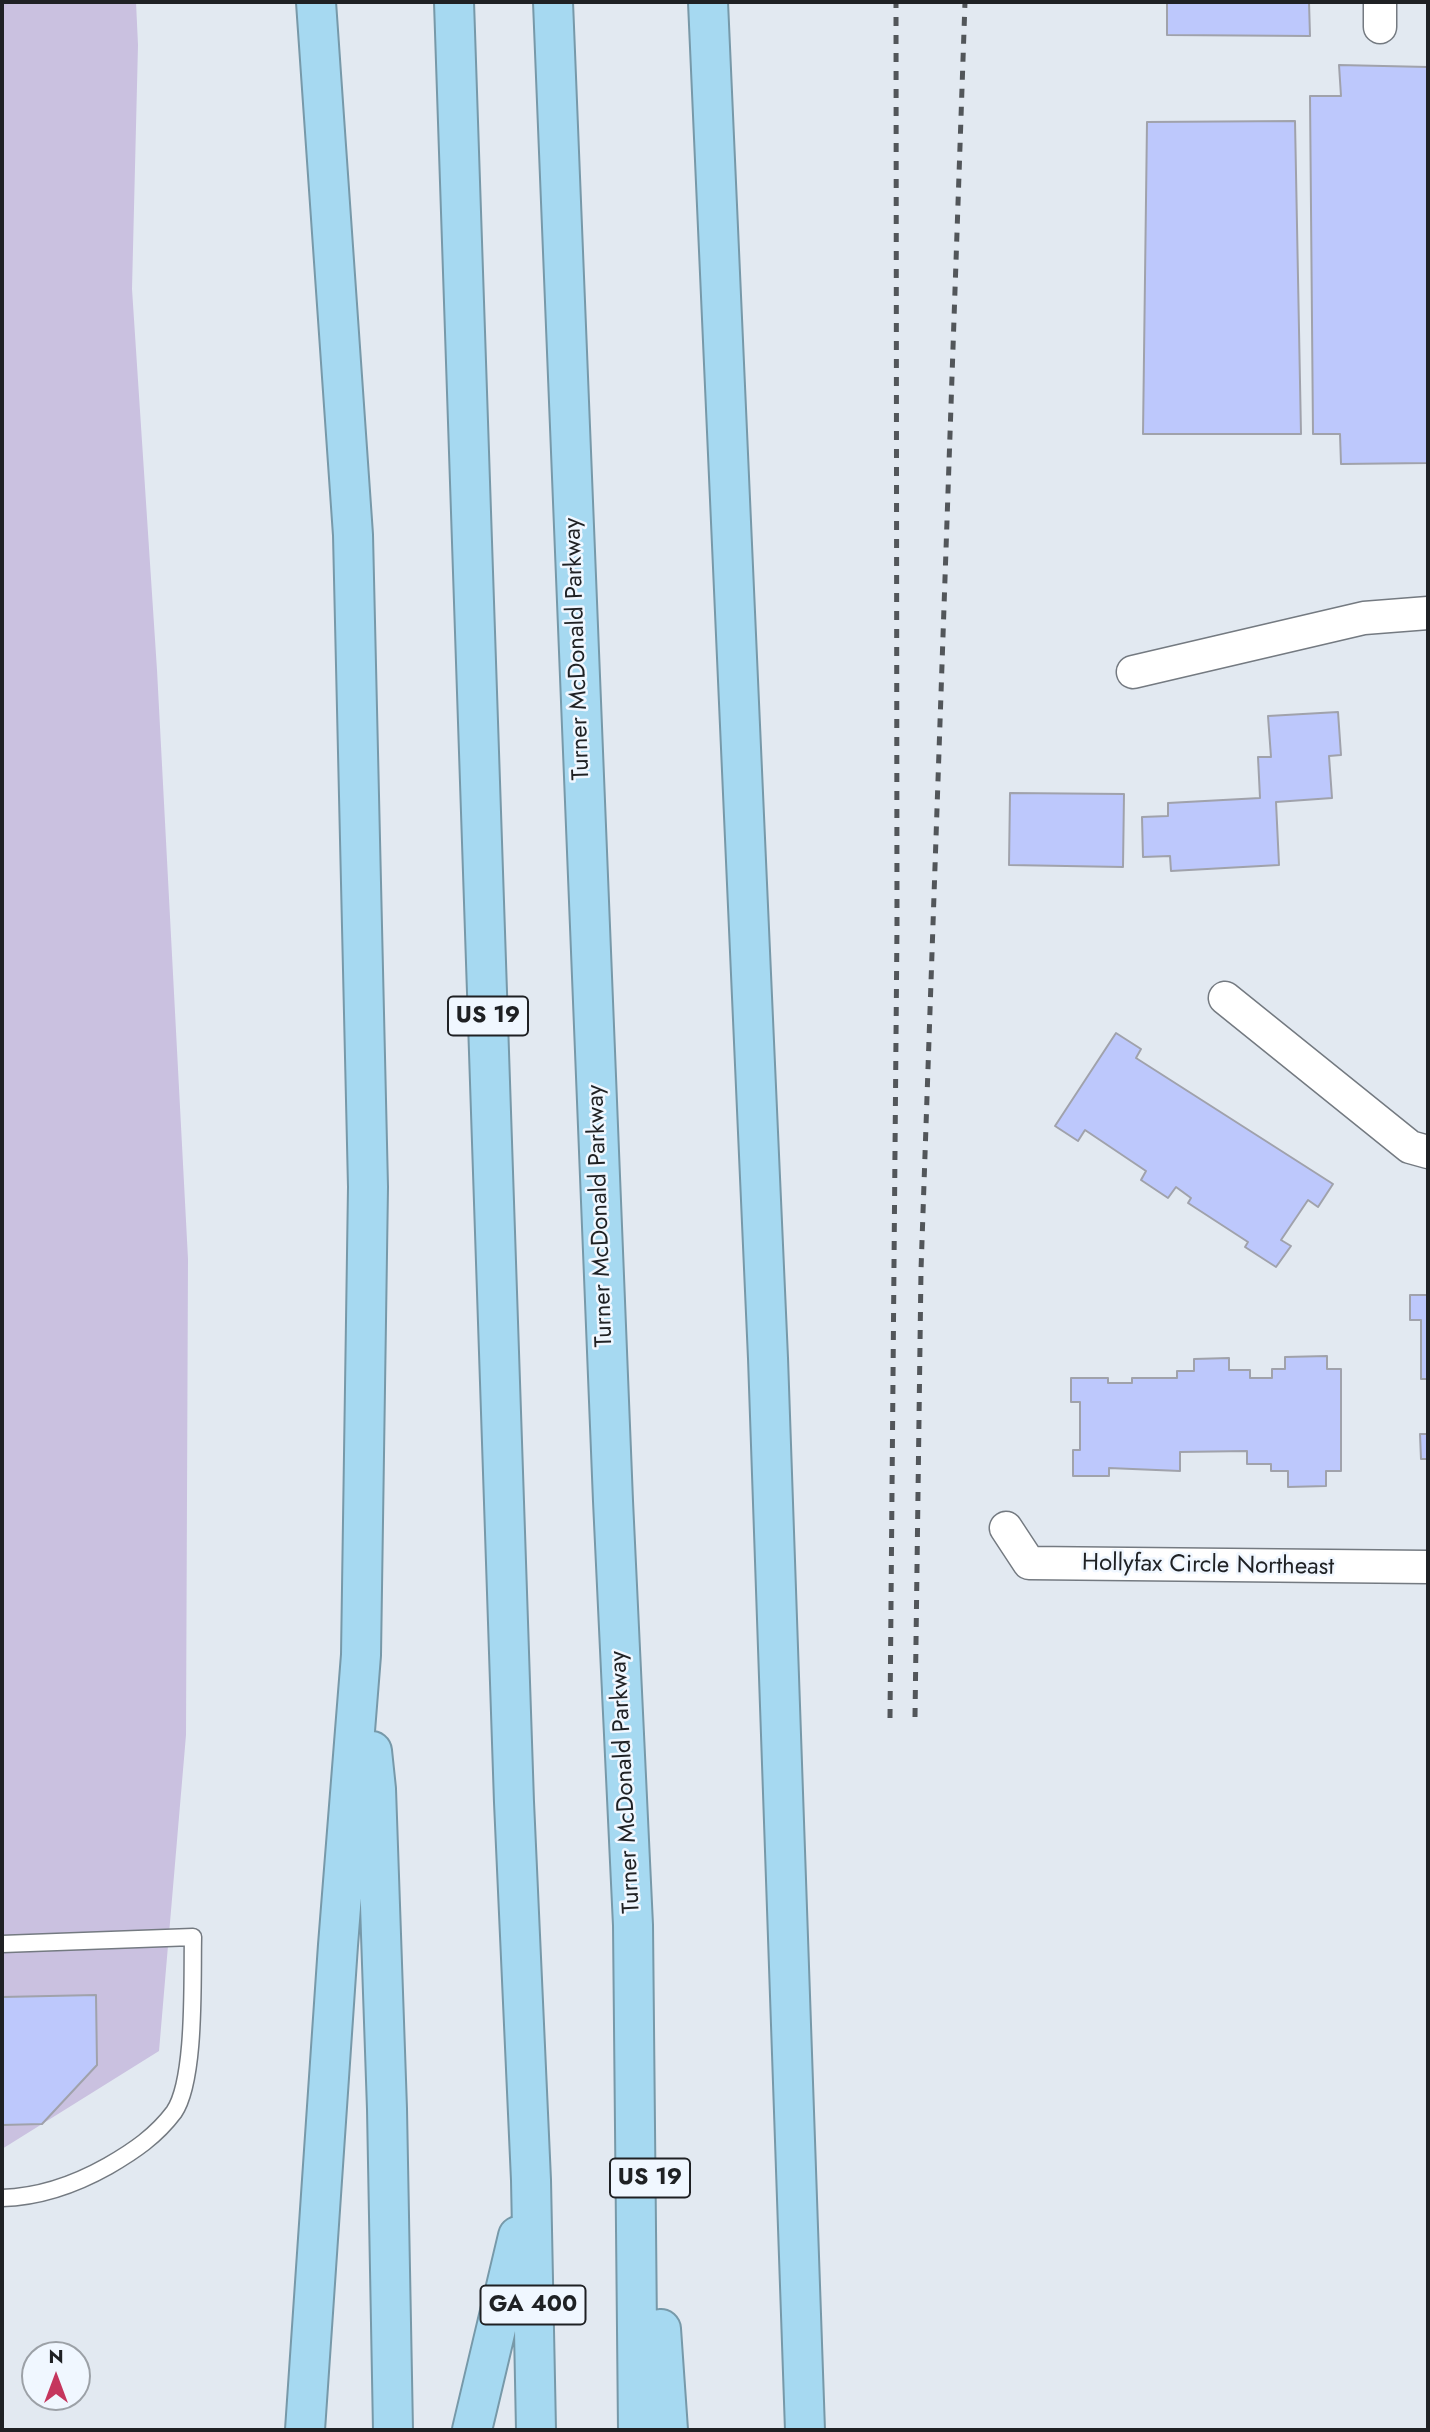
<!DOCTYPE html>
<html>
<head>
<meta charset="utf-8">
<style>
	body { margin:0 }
	#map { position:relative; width:1430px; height:2432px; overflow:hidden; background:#e2e9f1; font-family:Jost,sans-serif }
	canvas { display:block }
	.frame { position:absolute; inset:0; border:4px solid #1f2124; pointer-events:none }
	.north { position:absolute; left:21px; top:2341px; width:70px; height:70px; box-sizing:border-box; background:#f0f7ff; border:2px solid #9ca1a7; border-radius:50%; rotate:0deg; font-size:19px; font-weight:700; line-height:28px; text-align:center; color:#1f2124 }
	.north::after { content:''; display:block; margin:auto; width:24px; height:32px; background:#c5365d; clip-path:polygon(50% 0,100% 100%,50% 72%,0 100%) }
</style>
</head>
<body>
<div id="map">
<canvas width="1430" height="2432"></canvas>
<div class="frame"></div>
<div class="north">N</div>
</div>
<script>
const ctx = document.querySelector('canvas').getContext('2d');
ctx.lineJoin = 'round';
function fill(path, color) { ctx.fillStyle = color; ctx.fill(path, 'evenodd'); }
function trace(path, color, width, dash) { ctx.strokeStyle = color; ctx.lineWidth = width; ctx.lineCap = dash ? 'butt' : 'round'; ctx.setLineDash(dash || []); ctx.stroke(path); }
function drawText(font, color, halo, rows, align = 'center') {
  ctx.font = font + ' Jost,sans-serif'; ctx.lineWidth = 5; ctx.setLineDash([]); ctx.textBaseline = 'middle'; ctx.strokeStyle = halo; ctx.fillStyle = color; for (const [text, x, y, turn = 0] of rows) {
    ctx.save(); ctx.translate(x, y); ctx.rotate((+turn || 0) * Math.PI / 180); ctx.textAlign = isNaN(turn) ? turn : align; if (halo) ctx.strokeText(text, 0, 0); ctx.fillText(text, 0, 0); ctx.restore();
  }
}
fill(new Path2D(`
	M2 2H136L138 45 132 289 157 670 188 1259 186 1735 159 2051 2 2149Z`), '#cac1e0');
const building = new Path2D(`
	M1167 2H1309L1310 36 1167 35Z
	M1339 65 1428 67V463L1341 464 1340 434H1313L1310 96H1341Z
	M1295 121 1301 434H1143L1147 122Z
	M1338 712 1341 755 1329 756 1332 798 1276 802 1279 865 1171 871 1170 856 1143 857 1142 817 1168 816V803L1260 798 1258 757H1271L1268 716Z
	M1010 793 1124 794 1123 867 1009 865Z
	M1116 1033 1141 1049 1136 1058 1333 1184 1318 1207 1308 1200 1281 1240 1291 1246 1276 1267 1245 1247 1248 1242 1188 1203 1191 1198 1176 1187 1168 1198 1141 1180 1146 1171 1085 1130 1078 1141 1055 1126Z
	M1410 1295H1428V1379H1421V1320H1410Z
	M1327 1356V1369H1341V1471H1326V1486L1288 1487V1471H1271V1464H1247V1451L1180 1452V1471L1109 1468V1476H1073V1450H1080V1402H1071V1378H1108V1383H1132V1378H1177V1371H1194V1359L1229 1358V1370H1250V1378H1272V1369H1285V1357Z
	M1420 1434H1428V1459H1421Z
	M96 1995 97 2065 42 2124 2 2125V1997Z`);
fill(building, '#bdc8fc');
trace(building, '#a0a2ab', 2);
const service = new Path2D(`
	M2 1944 193 1937C192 1978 196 2080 174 2112 156 2136 134 2151 108 2166 76 2184 39 2197 2 2198`);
const minor = new Path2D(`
	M1380 2V27
	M1133 672 1364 618 1428 613
	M1225 998 1410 1147 1428 1152
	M1006 1528 1029 1563 1428 1567`);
const motorway = new Path2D(`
	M454 2 514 1802 531 2180 536 2430
	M553 2 613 1501 633 1925 638 2430
	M708 2 768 1358 805 2430
	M372 1751 376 1789 387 2109 393 2430
	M661 2329 668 2430
	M305 2430 338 1945 361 1655 368 1187 353 535 316 2
	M472 2430 518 2236`);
trace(service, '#747a81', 19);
trace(minor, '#747a81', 35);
trace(motorway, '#7799a9', 42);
trace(service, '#fff', 16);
trace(minor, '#fff', 32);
trace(motorway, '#a6d9f1', 38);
trace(new Path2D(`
	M915 1717 921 1270 965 2
	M890 1718 897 925 896 2`), '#52565a', 5, [9, 9]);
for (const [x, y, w] of [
	[488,1016,80],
	[650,2178,80],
	[533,2305,105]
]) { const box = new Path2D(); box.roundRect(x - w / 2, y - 19.5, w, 39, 5); ctx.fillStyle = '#f0f7ff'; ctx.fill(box); trace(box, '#1f2124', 2); }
drawText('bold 23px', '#1f2124', null, [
	["US 19",488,1016],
	["US 19",650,2178],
	["GA 400",533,2305]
]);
drawText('24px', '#1f2124', '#f0f7ff', [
	["Turner McDonald Parkway",578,649,-92],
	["Turner McDonald Parkway",601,1216,-92],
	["Hollyfax Circle Northeast",1208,1566,1],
	["Turner McDonald Parkway",626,1782,-93]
]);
</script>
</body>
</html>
